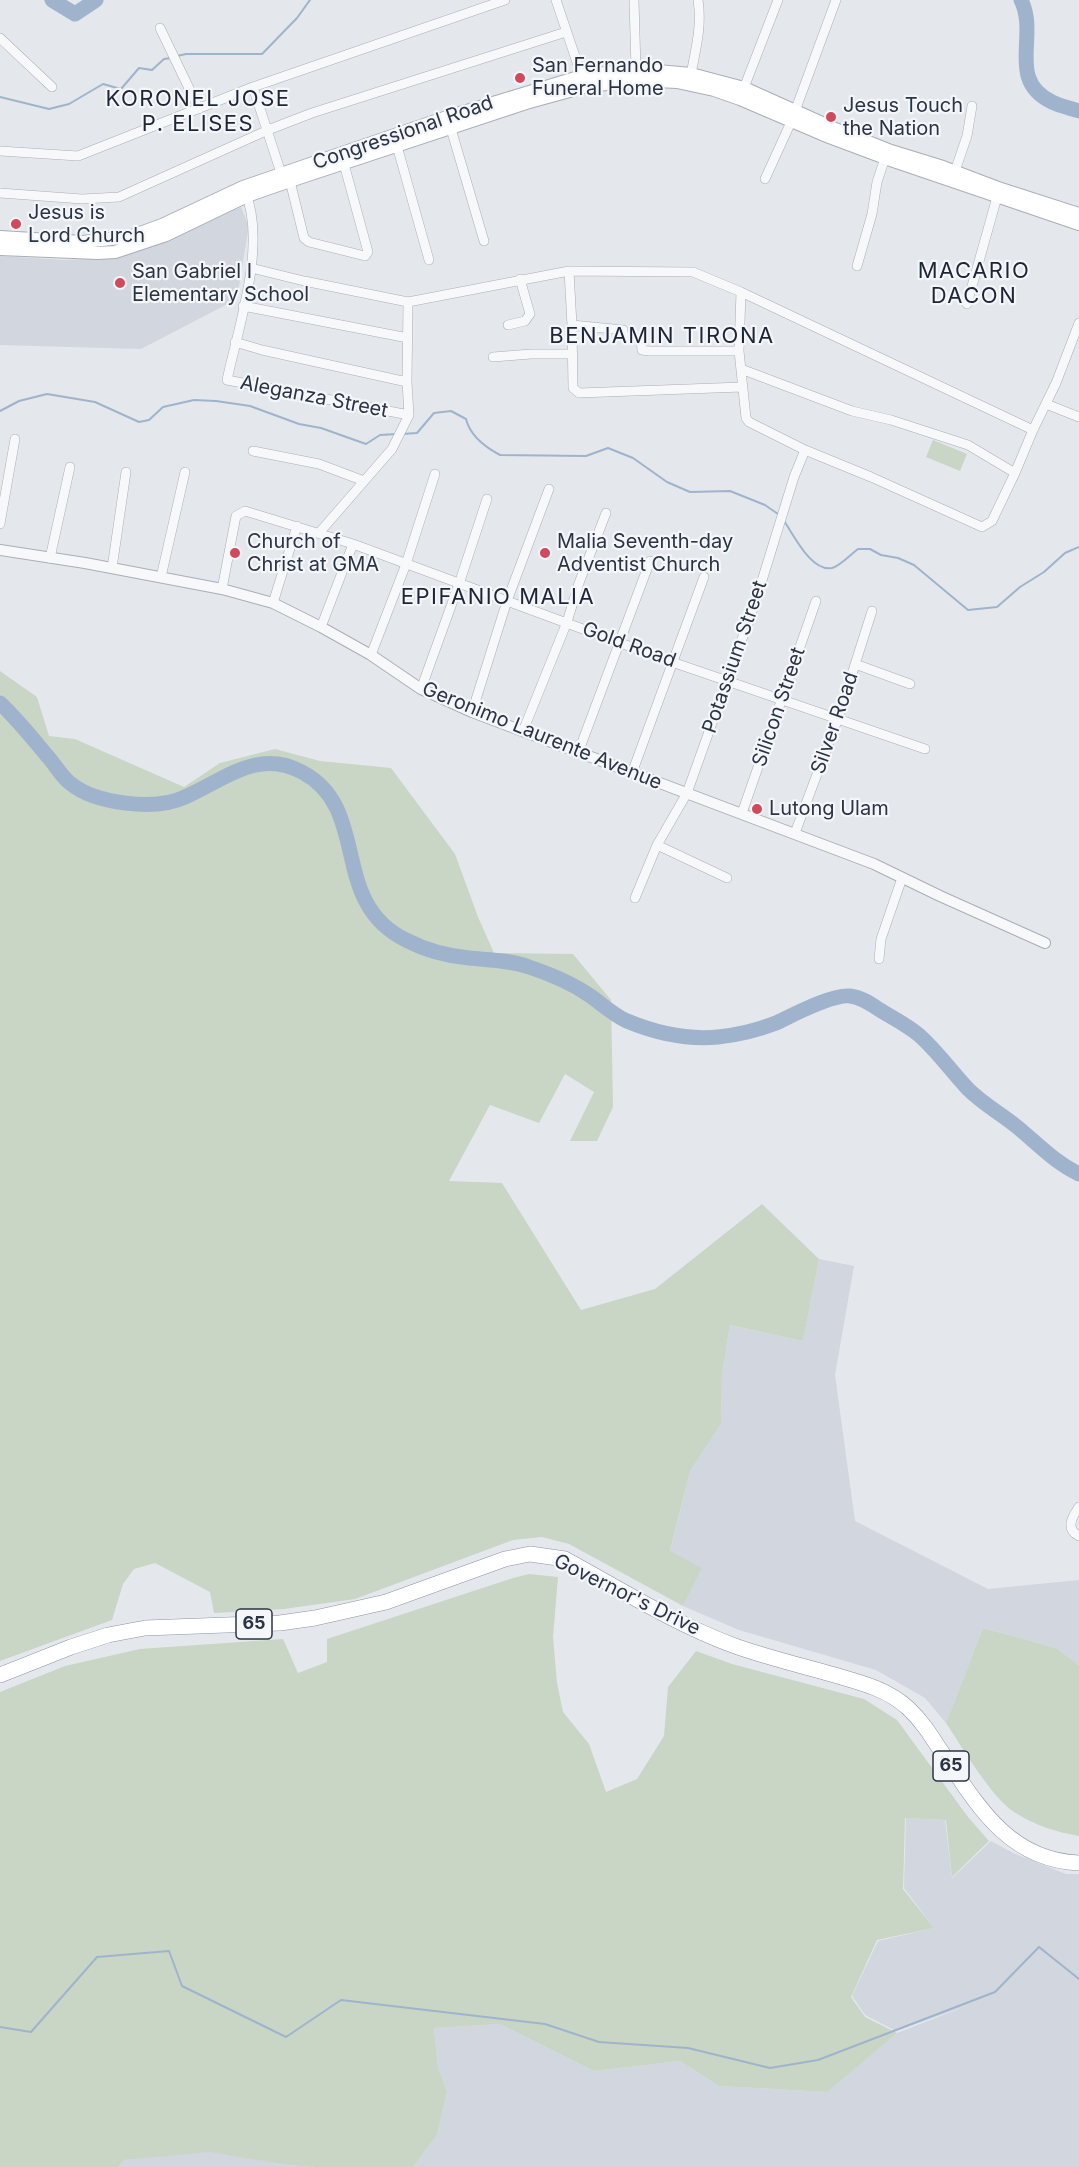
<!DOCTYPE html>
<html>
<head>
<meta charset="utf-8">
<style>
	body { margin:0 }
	canvas { display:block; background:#e4e7ec }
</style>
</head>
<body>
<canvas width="1079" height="2167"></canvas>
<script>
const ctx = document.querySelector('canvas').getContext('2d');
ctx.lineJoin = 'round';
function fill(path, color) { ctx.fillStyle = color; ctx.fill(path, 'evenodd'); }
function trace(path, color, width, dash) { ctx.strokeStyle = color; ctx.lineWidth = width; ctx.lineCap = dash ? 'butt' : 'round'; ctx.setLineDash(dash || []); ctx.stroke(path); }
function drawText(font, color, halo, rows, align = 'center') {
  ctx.font = font + ' Inter,sans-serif'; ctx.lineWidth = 4.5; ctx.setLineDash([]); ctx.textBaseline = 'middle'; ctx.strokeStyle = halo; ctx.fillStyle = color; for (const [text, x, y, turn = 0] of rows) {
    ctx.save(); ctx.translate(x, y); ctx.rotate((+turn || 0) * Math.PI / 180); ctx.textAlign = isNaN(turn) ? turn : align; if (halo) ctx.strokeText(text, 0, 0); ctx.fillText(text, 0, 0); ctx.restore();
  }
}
fill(new Path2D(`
	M241 207 247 222 248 231 237 299 141 349 0 345V256L64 260 109 258 142 249Z
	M819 1259 854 1266 835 1375 855 1521 988 1589 1079 1580V1665L1056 1648 983 1628 946 1723 925 1698 876 1670 739 1630 683 1606 702 1568 670 1552 690 1471 721 1424 722 1375 730 1325 803 1341Z
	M906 1818 945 1820 952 1878 991 1841 1013 1853 1066 1874H1079V2167H413L437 2135 447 2092 438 2067 434 2028 500 2024 594 2071 680 2061 719 2086 826 2092 897 2033 969 2005 896 2031 865 2015 852 1996 878 1941 934 1928 904 1888Z
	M210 2151 288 2165 315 2167H118L124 2160Z`), '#d2d6de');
fill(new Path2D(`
	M933 440 967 454 960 471 926 457Z
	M0 671 37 697 49 736 75 739 184 787 220 763 275 749 320 761 391 768 455 854 478 917 494 953 573 954 611 1000 613 1107 597 1141H570L594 1092 565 1074 539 1123 490 1105 449 1181 502 1183 581 1310 655 1289 762 1204 819 1259 803 1341 730 1325 722 1375 721 1424 690 1471 670 1551 702 1568 683 1606 569 1544 542 1537 513 1540 355 1599 284 1609 214 1613 210 1592 155 1563 134 1569 123 1584 112 1620 0 1661Z
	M529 1574 558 1577 553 1637 557 1683 563 1712 589 1744 606 1792 637 1779 664 1736 668 1687 696 1651 732 1664 864 1699 897 1720 968 1817 989 1841 952 1877 946 1820 905 1818 903 1889 934 1928 877 1940 851 1997 865 2017 897 2033 827 2092 719 2086 680 2061 594 2071 500 2024 434 2028 438 2067 447 2092 437 2135 413 2167H315L288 2165 210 2152 124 2160 118 2167H0V1692L65 1666 140 1649 283 1639 298 1673 327 1662V1639L513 1578Z
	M983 1628 1056 1648 1079 1665V1836C1056 1832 1034 1825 1014 1812 991 1797 962 1747 946 1723Z`), '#c9d6c5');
trace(new Path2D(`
	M177 56 186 54H262L297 18 310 0
	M0 97 49 109 69 104 103 84 121 89 139 68 152 70 164 59 171 58
	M0 411 19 401 47 394 95 402 139 422 149 420 163 407 194 400 216 401 250 406 299 424 321 428 366 444 380 435 397 434
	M402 434 417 433 434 413 451 411 466 419C470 436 485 447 500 455L586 456 608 448 633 458 667 482 690 492 730 491 765 505 778 514
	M784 521C794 535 811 572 832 568 840 566 851 554 858 549H870L881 555 898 558 914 565 968 610 997 607 1020 587 1044 572 1065 553 1079 547
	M0 2027 31 2032 97 1957 169 1951 182 1986 286 2037 341 2000 545 2024 599 2042 688 2048 770 2068 818 2060 995 1992 1039 1947 1079 1979`), '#9fb4cc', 2);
trace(new Path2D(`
	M52 0 75 14 96 0
	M1021 0C1039 36 1006 80 1052 102 1060 106 1070 108 1079 111
	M0 703C18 720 33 739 49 758 56 766 62 777 70 783 95 804 156 811 185 797 224 780 258 748 302 772 372 809 328 902 406 940 425 950 448 956 469 958 489 960 510 960 529 967 550 974 570 982 589 995 601 1003 613 1015 627 1021 656 1033 687 1040 718 1037 737 1035 758 1030 776 1023 793 1015 832 994 850 996 861 997 871 1004 880 1010 893 1018 907 1025 919 1035 937 1051 952 1072 968 1089 983 1104 1000 1113 1016 1126 1037 1143 1054 1162 1079 1174`), '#9fb4cc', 15);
const minor = new Path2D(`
	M556 0 583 80
	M634 1 636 69
	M160 28 199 109
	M0 38 52 87
	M691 74C696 48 702 26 698 0
	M253 87 281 173 290 181 304 238 309 242 365 256 368 252 344 164
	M742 93 778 0
	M449 122 484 241
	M397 146 429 260
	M0 151 78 156 253 87 505 0
	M955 171 967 136 972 106
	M765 179 791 122 836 0
	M245 191C267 245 239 324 227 380L409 415
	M0 193 82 199 119 197 268 130 312 113 566 32
	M857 266 872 214 877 182 885 158
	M251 268 304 281 408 302 569 271 693 272 741 292 1033 430
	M569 271 572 325
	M741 292 739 351 746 418 749 422 805 450 871 477 982 527 992 521 1015 473 1033 430 1056 383 1079 323
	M967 304 997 197
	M243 306 408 338
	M508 325 525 321 530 314 520 279
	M235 342 262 350 407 382
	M739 351H649L642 350 641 339 623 336V330L572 325 573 388 579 393 742 387
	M493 357 531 354H573
	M741 369 852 411 891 420 968 445 1015 473
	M1046 404 1079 417
	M253 451 319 464 364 481
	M0 524 15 439
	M319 533 392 449 409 415 407 382 408 302
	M50 558 70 467
	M112 568 126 472
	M161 577 185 472
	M222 589 236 516 245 511 353 544 672 662 925 749
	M273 603 297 526
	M321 627 353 544
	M371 655 406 564 435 474
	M855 664 910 684
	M421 689 459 584 487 499
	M472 712 507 601 549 489
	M523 731 567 622 579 583 606 513
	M578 753 650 561
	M632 773 704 577
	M742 813 816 601
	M795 833 838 718 872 611
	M657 845 727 878
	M635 898 657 845 687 793 756 600 794 477 805 450
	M879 959 881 939 902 878
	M1079 1507C1072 1517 1065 1529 1079 1536`);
const tertiary = new Path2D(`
	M0 550 85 563 222 589 273 603 321 627 371 655 421 689 472 712 874 864 940 896 1045 943`);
const secondary = new Path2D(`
	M0 237 83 242 129 237 162 225 243 187 447 117 582 76 636 69 691 74 744 88 833 128 891 151 943 167 1001 189 1079 214
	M0 249 98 253 115 252 166 235 247 196 290 181 526 103 584 87 636 80 677 82 714 90 740 99 829 137 885 158 1079 224`);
const trunk = new Path2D(`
	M0 1675 71 1647 108 1635 145 1628 280 1623 315 1618 386 1602 505 1559 530 1554 565 1559C620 1589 675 1624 735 1646 766 1657 799 1665 831 1674 858 1682 886 1688 908 1708 921 1720 930 1734 939 1748 975 1801 1006 1860 1079 1863`);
trace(minor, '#a9aeb7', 10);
trace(tertiary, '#a9aeb7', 12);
trace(secondary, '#a9aeb7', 14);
trace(trunk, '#8b94a3', 16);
trace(minor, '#f7f8fa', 9);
trace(tertiary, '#f7f8fa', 10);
trace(secondary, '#fff', 12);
trace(trunk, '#fff', 15);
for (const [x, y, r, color] of [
	[520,78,6,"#d1495b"],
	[831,117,6,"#d1495b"],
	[16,224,6,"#d1495b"],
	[120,283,6,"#d1495b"],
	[235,553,6,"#d1495b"],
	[545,553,6,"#d1495b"],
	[757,809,6,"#d1495b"]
]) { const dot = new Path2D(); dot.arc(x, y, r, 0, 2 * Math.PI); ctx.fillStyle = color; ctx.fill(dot); trace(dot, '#f4f6f9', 2); }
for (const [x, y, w] of [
	[254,1624,36],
	[951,1766,36]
]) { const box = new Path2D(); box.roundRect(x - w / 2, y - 15, w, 30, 4.5); ctx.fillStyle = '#f4f6f9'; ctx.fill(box); trace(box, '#2b3445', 1.5); }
drawText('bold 18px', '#2b3445', null, [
	["65",254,1624],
	["65",951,1766]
]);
drawText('20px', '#2b3445', '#f4f6f9', [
	["San Fernando",532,66],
	["Funeral Home",532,89],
	["Jesus Touch",843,106],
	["the Nation",843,129],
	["Jesus is",28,213],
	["Lord Church",28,236],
	["San Gabriel I",132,272],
	["Elementary School",132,295],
	["Church of",247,542],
	["Christ at GMA",247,565],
	["Malia Seventh-day",557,542],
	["Adventist Church",557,565],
	["Lutong Ulam",769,809]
], 'left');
drawText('20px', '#2b3445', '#f4f6f9', [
	["Congressional Road",403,133,-19],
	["Aleganza Street",314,397,11],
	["Gold Road",629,645,20],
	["Potassium Street",735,657,-71],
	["Silicon Street",779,707,-71],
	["Silver Road",835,723,-71],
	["Geronimo Laurente Avenue",542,736,22],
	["Governor's Drive",627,1595,26]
]);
ctx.letterSpacing = '1.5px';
drawText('22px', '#1d2536', '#f4f6f9', [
	["KORONEL JOSE",198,99],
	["P. ELISES",198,124],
	["MACARIO",974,271],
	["DACON",974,296],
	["BENJAMIN TIRONA",662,336],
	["EPIFANIO MALIA",498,597]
]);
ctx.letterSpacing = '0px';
</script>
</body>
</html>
